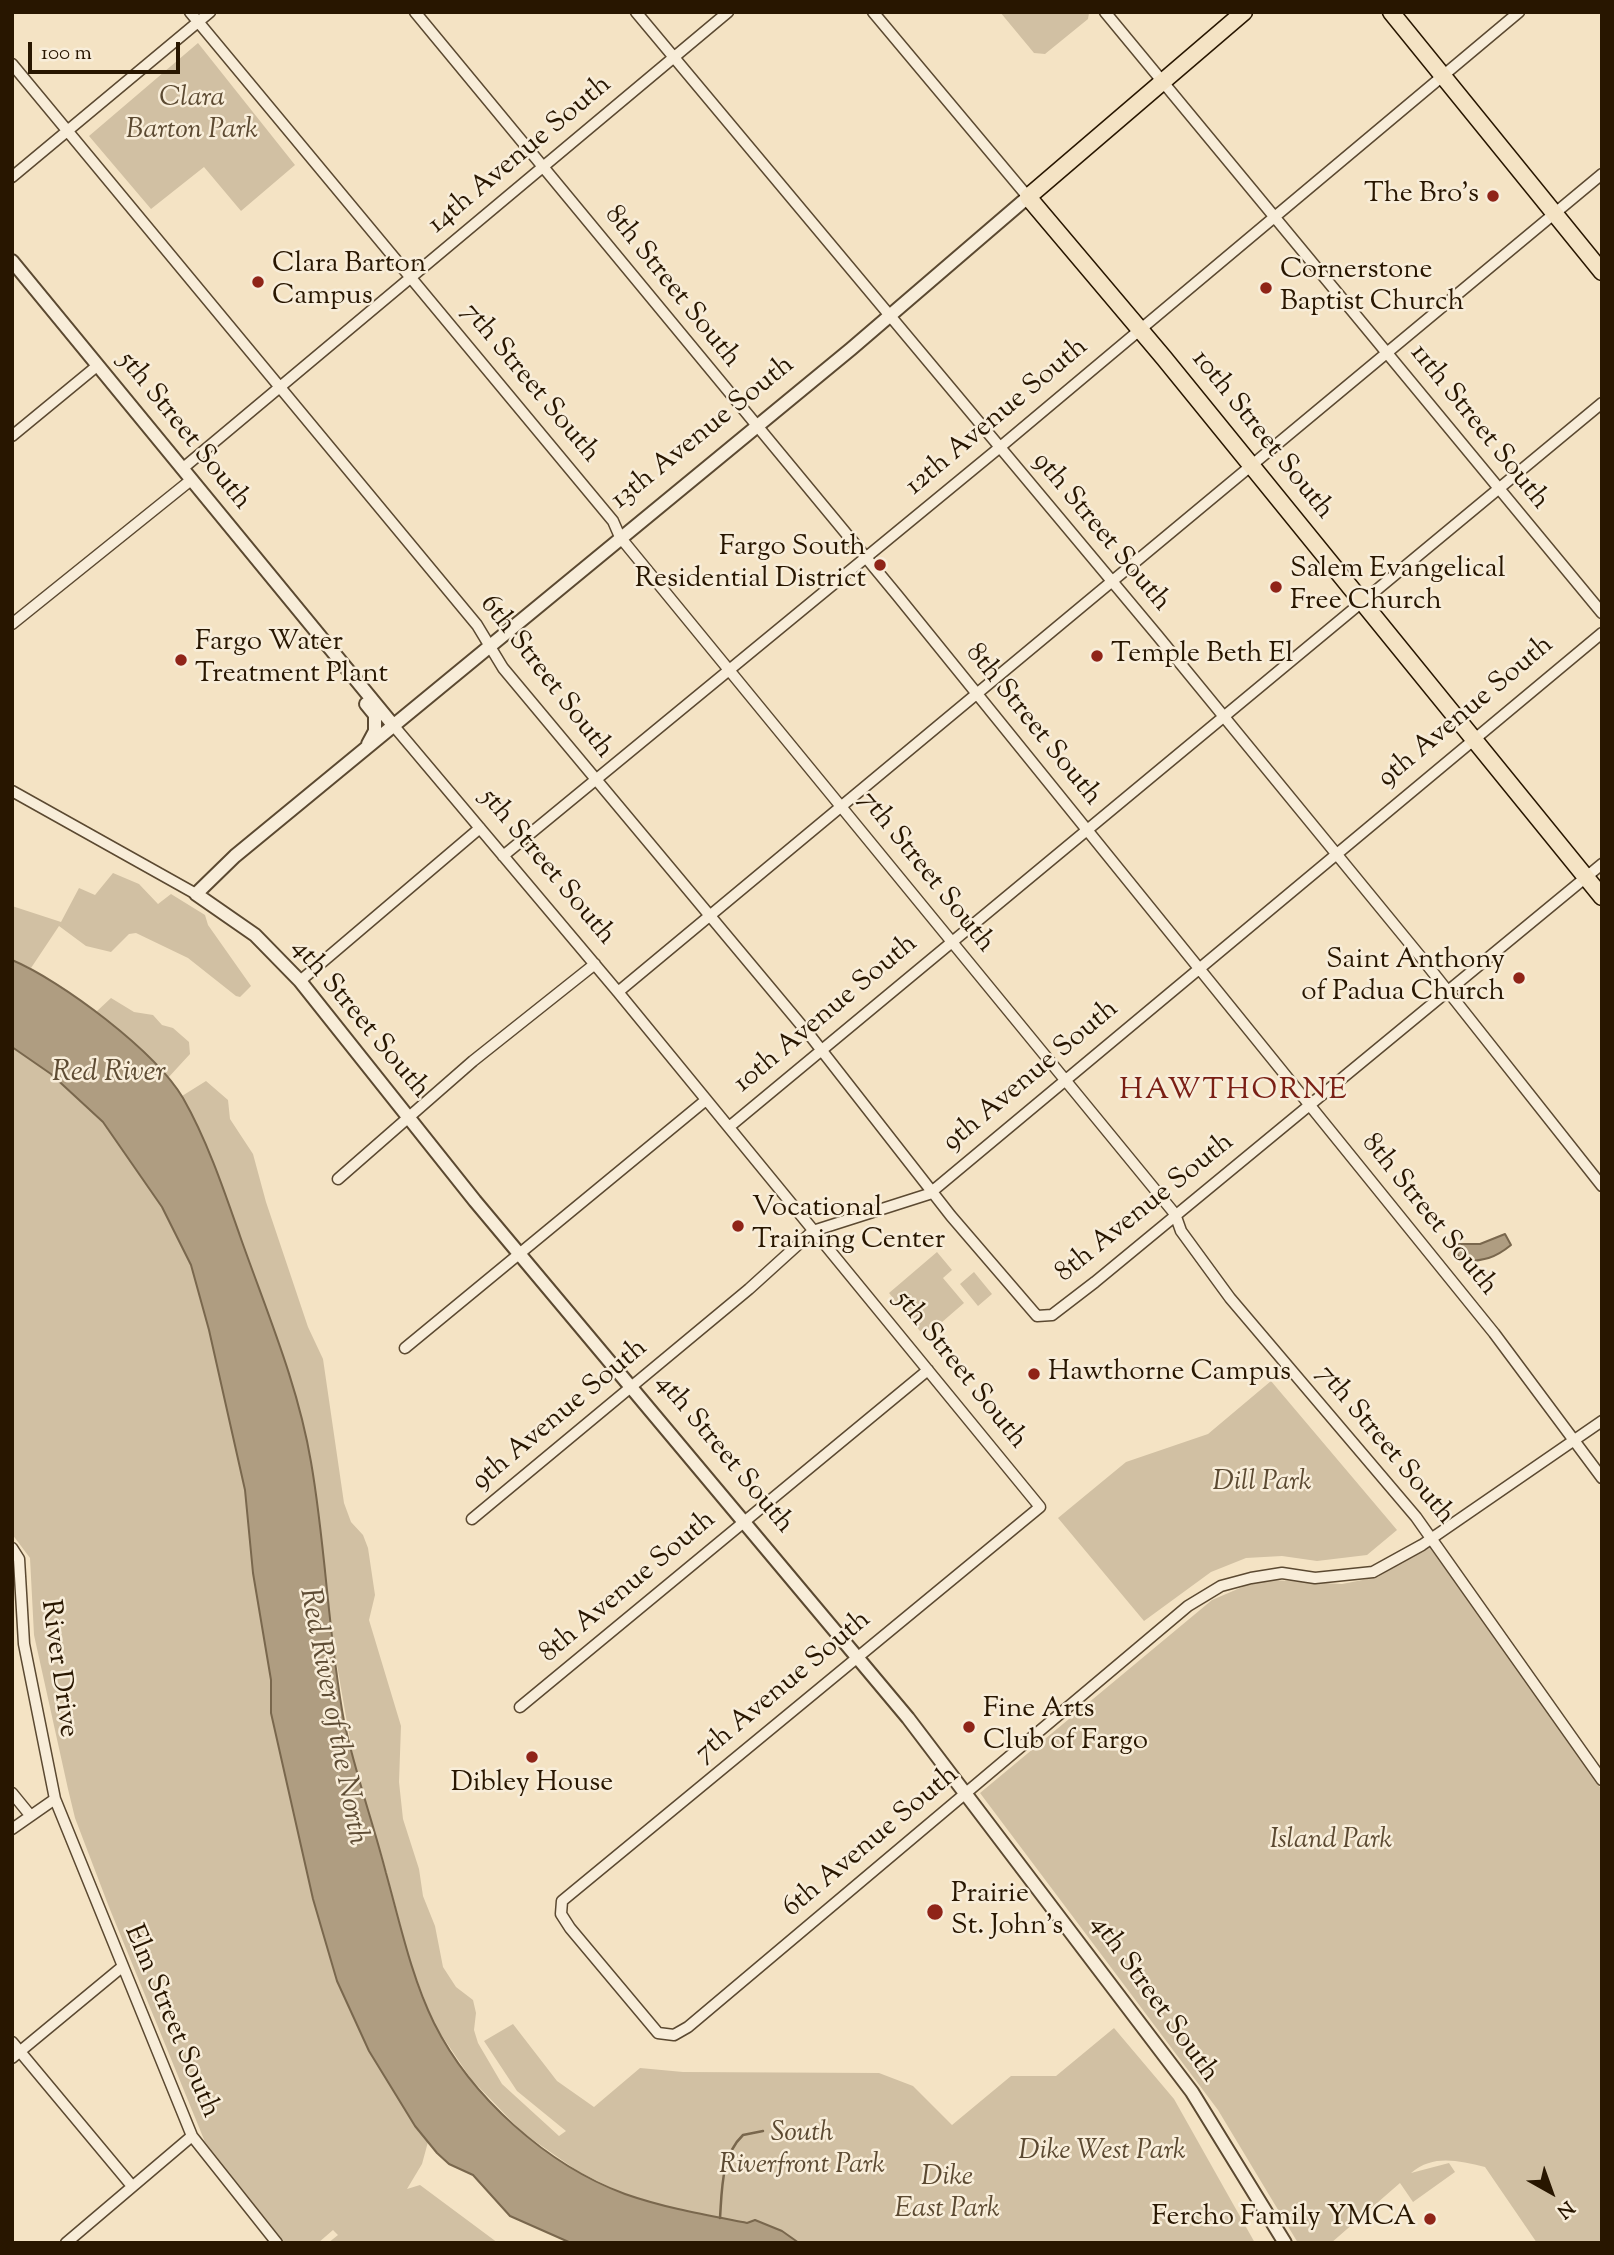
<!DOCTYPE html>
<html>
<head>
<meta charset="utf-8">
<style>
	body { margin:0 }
	#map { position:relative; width:1614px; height:2255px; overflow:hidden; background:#f4e3c4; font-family:"Sorts Mill Goudy",serif }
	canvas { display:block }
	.frame { position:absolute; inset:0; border:14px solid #281600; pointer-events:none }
	.north { position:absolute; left:1516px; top:2157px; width:70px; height:70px; -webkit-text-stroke:5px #f8edd9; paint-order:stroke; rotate:140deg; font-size:19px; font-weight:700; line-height:28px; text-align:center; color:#281600 }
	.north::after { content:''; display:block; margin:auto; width:24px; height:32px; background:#281600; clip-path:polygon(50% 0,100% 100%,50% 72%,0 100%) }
	.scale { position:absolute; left:28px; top:42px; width:152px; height:32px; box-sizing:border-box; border:4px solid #281600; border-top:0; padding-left:9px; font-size:21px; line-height:24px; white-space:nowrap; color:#281600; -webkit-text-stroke:5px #f8edd9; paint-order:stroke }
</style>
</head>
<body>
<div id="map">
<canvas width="1614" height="2255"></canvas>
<div class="frame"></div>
<div class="north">N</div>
<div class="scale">100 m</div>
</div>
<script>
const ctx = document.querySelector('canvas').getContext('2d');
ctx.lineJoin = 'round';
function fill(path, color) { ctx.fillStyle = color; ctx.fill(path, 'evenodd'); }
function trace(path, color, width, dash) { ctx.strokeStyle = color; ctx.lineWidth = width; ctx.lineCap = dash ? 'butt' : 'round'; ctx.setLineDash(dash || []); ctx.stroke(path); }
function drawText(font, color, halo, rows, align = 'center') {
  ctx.font = font + ' "Sorts Mill Goudy",serif'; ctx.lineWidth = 5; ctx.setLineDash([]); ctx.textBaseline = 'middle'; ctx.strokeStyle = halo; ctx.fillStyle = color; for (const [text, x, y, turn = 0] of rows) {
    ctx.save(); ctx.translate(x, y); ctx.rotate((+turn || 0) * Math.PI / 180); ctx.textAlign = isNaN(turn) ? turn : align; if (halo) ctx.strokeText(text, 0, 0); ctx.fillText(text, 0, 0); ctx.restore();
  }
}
fill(new Path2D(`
	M1000 12H1088L1089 13 1088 19 1045 54 1034 53Z
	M198 43 295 165 241 211 204 167 151 209 89 136Z
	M113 873 139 884 158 904 171 894 205 915 208 925 251 986 240 997 236 996 188 958 136 933 129 934 111 952 86 946 59 926 31 968 12 960V906L61 922 79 888 95 895Z
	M111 998 134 1012 153 1015 162 1025 173 1028 189 1042 190 1054 167 1079 95 1013Z
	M12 1047 51 1074 103 1122 162 1207 191 1265 209 1330 245 1491 253 1574 271 1680V1713L313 1899 337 1981 369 2051 428 2142 422 2164 407 2189 420 2185 498 2243H328L338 2235 333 2230 318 2243H285L205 2142 109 1907 75 1818 68 1789 34 1635 30 1558 12 1534Z
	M206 1081 228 1100 230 1119 253 1154 266 1202 308 1327 323 1359 344 1503 351 1522 363 1535 368 1548 375 1595 369 1620 401 1726 399 1782 403 1819 419 1869 423 1896 435 1926 443 1967 456 1987 473 2000 476 2013 474 2030 478 2043 502 2084 559 2136 566 2131 517 2091 484 2041 513 2024 557 2081 594 2107 640 2068 683 2072 879 2073 913 2086 952 2125 1011 2076H1056L1114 2028 1174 2099 1255 2243H799L782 2231 755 2220 748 2224 661 2205 622 2193 579 2172 523 2133 471 2079 434 2024 411 1964 381 1852 358 1786 333 1642 311 1462 289 1374 220 1181 182 1096Z
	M937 1252 952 1270 943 1278 964 1303 934 1329 920 1331 889 1293Z
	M974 1272 992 1294 978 1306 960 1284Z
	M1271 1381 1397 1530 1367 1555 1317 1561 1282 1556 1246 1558 1211 1572 1144 1621 1058 1518 1126 1462 1208 1434Z
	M1429 1546 1602 1790V2243H1537L1485 2167C1458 2161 1434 2154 1411 2173L1449 2163 1455 2172 1413 2202 1400 2183 1331 2243H1298L1218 2110 980 1793 1212 1600 1247 1585 1272 1580 1342 1584 1378 1577Z`), '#d1c0a3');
const water = new Path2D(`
	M12 960C62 981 155 1051 183 1098 207 1140 224 1190 240 1236 266 1310 298 1384 311 1462 326 1548 328 1635 344 1721 355 1773 373 1822 386 1873 400 1923 411 1976 434 2023 471 2097 547 2165 625 2194 665 2208 706 2215 747 2223L755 2220 782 2231 799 2243H571L510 2216 473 2175 449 2164 437 2153 415 2126 369 2051 337 1981 313 1899 271 1713V1680L253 1573 245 1490 209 1330 191 1265 162 1207 103 1122 51 1074 12 1047Z
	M1505 1234 1511 1245C1494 1259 1484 1260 1464 1262L1451 1248 1456 1244H1480Z`);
fill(water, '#af9d81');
trace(water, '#79674d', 2);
trace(new Path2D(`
	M720 2218C722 2190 721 2156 743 2135L763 2131`), '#79674d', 2.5);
const minor = new Path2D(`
	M190 12 613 521 620 537 1175 1214 1181 1231 1230 1298 1416 1517 1602 1780
	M415 12 897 595 1494 1333 1602 1478
	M636 12 1157 635 1420 956 1602 1186
	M873 12 1028 197
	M1105 12 1602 613
	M12 64 477 625 503 668 812 1038 951 1216 1037 1316 1052 1315 1095 1282 1602 864
	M12 177 210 12
	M12 436 97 366
	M182 469 728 12
	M12 624 191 480
	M393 725 618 992 1040 1507 562 1901 561 1914 570 1928 658 2033 674 2035 688 2027 1188 1606 1221 1586 1251 1578 1282 1573 1315 1578 1373 1572 1422 1545 1602 1421
	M12 791 196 894
	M503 856 999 448 1519 12
	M300 981 480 828
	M618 992 1602 174
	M729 1127 1602 403
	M338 1179 473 1061 595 964
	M405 1348 706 1100
	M472 1519 749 1289 813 1231 929 1194 1602 633
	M12 1548 19 1559 24 1644 55 1799 192 2136 277 2243
	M520 1707 928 1370
	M12 1793 30 1815
	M12 1829 55 1799
	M12 2042 132 2186
	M12 2058 122 1967
	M66 2243 192 2136`);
const tertiary = new Path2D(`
	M1028 197 851 349 235 856 196 894 255 935 300 981 475 1201 908 1718 1192 2092 1285 2243
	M12 261 393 725
	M366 704 375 715V731L368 744`);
const primary = new Path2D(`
	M1244 12 1028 197 1164 358 1602 897
	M1391 12 1602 272`);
trace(minor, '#5b4931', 13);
trace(tertiary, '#5b4931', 16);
trace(primary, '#281600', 19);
trace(minor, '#f8edd9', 10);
trace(tertiary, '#f8edd9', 12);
trace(primary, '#f4e3c4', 16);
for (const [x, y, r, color] of [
	[1493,196,7,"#8f2418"],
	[258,282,7,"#8f2418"],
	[1266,288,7,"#8f2418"],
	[880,565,7,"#8f2418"],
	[1276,587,7,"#8f2418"],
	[1097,656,7,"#8f2418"],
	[181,660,7,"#8f2418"],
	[1519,978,7,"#8f2418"],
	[738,1226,7,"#8f2418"],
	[1034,1374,7,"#8f2418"],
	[969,1727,7,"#8f2418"],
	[532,1757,7,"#8f2418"],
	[935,1912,9,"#8f2418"],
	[1430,2219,7,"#8f2418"]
]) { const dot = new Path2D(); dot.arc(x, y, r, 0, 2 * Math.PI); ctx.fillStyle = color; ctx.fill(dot); trace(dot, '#f8edd9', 2.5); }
drawText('italic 28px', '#5b4931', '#f8edd9', [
	["Clara",192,100],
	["Barton Park",192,132],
	["Dill Park",1262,1484],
	["Island Park",1331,1842],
	["South",802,2135],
	["Riverfront Park",802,2167],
	["Dike West Park",1102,2153],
	["Dike",947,2179],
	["East Park",947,2211]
]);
drawText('28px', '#281600', '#f8edd9', [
	["14th Avenue South",521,156,-40],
	["8th Street South",671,288,51],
	["7th Street South",529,384,50],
	["12th Avenue South",998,418,-40],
	["11th Street South",1478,428,51],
	["5th Street South",183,432,51],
	["13th Avenue South",704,434,-39],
	["10th Street South",1261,436,51],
	["9th Street South",1100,533,50],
	["6th Street South",545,678,52],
	["9th Avenue South",1467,713,-40],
	["8th Street South",1032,726,51],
	["5th Street South",546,868,50],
	["7th Street South",925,873,51],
	["10th Avenue South",827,1015,-40],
	["4th Street South",359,1020,50],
	["9th Avenue South",1032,1077,-40],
	["8th Avenue South",1146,1209,-39],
	["8th Street South",1428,1216,51],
	["5th Street South",959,1371,51],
	["9th Avenue South",561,1416,-40],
	["7th Street South",1384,1446,50],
	["4th Street South",723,1455,50],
	["8th Avenue South",629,1588,-40],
	["River Drive",57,1669,82],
	["7th Avenue South",784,1688,-40],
	["6th Avenue South",872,1843,-40],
	["4th Street South",1153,2000,54],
	["Elm Street South",170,2022,67]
]);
drawText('28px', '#281600', '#f8edd9', [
	["The Bro's",1479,196,"right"],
	["Clara Barton",272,266],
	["Campus",272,298],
	["Cornerstone",1280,272],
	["Baptist Church",1280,304],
	["Fargo South",866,549,"right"],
	["Residential District",866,581,"right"],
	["Salem Evangelical",1290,571],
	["Free Church",1290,603],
	["Fargo Water",195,644],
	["Treatment Plant",195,676],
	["Temple Beth El",1111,656],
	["Saint Anthony",1505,962,"right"],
	["of Padua Church",1505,994,"right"],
	["Vocational",752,1210],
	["Training Center",752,1242],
	["Hawthorne Campus",1048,1374],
	["Fine Arts",983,1711],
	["Club of Fargo",983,1743],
	["Dibley House",532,1785,"center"],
	["Prairie",951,1896],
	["St. John's",951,1928],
	["Fercho Family YMCA",1416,2219,"right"]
], 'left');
drawText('italic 30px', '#5e4c34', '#f8edd9', [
	["Red River",109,1075],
	["Red River of the North",331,1717,79]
]);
ctx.letterSpacing = '2px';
drawText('30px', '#7a1f14', '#f8edd9', [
	["HAWTHORNE",1234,1093]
]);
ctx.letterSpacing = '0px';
</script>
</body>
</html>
